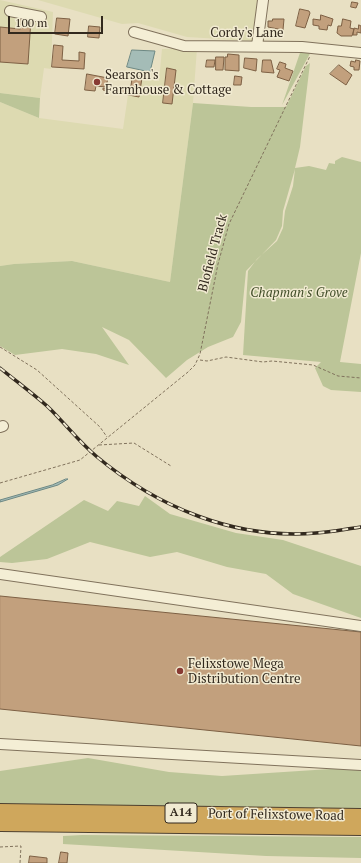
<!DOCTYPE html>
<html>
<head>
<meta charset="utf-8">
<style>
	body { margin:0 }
	#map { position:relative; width:361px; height:863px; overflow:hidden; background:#e8e0c3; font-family:"PT Serif",serif }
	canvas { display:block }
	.scale { position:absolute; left:8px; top:16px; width:95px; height:18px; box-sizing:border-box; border:2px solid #32291e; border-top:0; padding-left:5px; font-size:12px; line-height:14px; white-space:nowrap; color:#32291e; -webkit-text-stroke:3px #f1ead1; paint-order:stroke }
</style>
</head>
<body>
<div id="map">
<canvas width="361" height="863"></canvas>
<div class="scale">100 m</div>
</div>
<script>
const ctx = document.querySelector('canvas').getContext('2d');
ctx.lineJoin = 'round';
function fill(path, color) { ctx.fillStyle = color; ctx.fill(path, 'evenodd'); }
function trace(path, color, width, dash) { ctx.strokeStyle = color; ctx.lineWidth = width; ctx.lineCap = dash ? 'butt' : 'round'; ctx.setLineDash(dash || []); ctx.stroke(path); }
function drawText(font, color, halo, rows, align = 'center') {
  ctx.font = font + ' "PT Serif",serif'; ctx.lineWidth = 3; ctx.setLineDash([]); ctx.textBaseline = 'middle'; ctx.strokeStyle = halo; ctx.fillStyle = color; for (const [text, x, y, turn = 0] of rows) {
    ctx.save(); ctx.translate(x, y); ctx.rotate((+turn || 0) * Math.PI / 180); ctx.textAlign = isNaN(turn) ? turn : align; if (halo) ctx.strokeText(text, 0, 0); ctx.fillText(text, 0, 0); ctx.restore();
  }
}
fill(new Path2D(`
	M0 0 53 12 51 69 44 68 40 98 0 93Z
	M38 0H257L254 41 187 37 138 23 122 24Z
	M197 48 193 103 170 282 72 261 14 264 0 266V102L39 118 123 129 128 95 142 78 159 81 162 49Z`), '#dddab1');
fill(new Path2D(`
	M302 47 313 48 282 105Z
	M310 63 300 147 295 168 309 166 326 170 329 163 335 164V161L342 157 361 162V253L340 362 361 364V392L331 390 323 386 315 368 321 362 243 355 248 271 257 259 277 241 283 228 285 211 293 186 295 169 283 211 282 226 276 240 246 271 241 322 233 337 208 347 187 360 166 378 129 340 102 327 129 365 96 354 62 349 15 355 0 346V266L14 264 72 261 170 282 193 103 251 107H286L306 66Z
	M0 93 40 98 39 118 0 102Z
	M145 496 170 514 236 533 283 540 361 566V618L293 594 266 574 227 567 177 552 150 557 90 542 47 559 12 563 0 562V557L84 500 108 511 117 501 139 506Z
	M88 758 169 772 222 776 361 767V810L0 804V771Z
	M82 835 361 837V858L266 856 63 844V836Z`), '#bcc598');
const water = new Path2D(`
	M132 50 155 51 150 72 127 67Z
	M66 479H68L58 485 0 502V500L52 485Z`);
fill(water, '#a4bcb7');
trace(water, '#6d8884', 1);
const building = new Path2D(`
	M352 2 358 3 356 8 351 7Z
	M300 9 309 11 310 13 305 28 296 26Z
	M321 15 333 19 331 26 328 25 327 30 319 29V26L313 25V19L320 20Z
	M57 18 70 19 68 36 55 34Z
	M20 19H31L28 64 0 62V27L20 29Z
	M273 19H284L283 30 268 27V21H272Z
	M343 19 351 21 350 28 354 29 352 36H341L337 33 338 26H341Z
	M359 25 361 26V33L357 32V35H353L354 28 358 29Z
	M89 26 100 27 99 38 88 37Z
	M54 45 63 46 62 60 79 61V52L85 53 84 69 52 67Z
	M228 54 239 55V71L225 70V57H227Z
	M216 57H224L223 70H216Z
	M245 58 257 59 256 71 244 68Z
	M207 60H215L214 67H206Z
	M263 60H271L274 73 262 72Z
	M356 60 360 61 359 70H354V67L350 66 351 61 355 62Z
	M280 62 286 64 285 68 293 71 289 81 277 77 280 70 277 69Z
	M339 65 352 75 346 85 330 74Z
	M167 68 176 70 172 104 163 103Z
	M87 74 108 78 106 87 96 86 95 91 85 90Z
	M133 74 142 78 139 97 103 90V88L114 90 115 87 130 90Z
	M235 76 242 77 241 85H234Z
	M0 596 361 632V746L0 709Z
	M61 852 68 853 67 863H59Z
	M30 856 47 858V863H29Z`);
fill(building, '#c2a07d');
trace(building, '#7d6044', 1);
const minor = new Path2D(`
	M10 11 41 17
	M134 32 184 46 302 47 361 53
	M257 46 263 0
	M0 427 3 426
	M0 574 361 626
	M0 744 361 765`);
const highway = new Path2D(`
	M0 811 361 816
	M0 824 361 828`);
trace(minor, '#80725c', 12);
trace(highway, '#4e4130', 16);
trace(new Path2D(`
	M0 347 37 370 100 427 107 437
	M200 360 207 361 226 357 263 362 272 361 313 365 338 376 361 378
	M99 445 134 443 171 466
	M0 483 80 460 188 372 195 365 200 354 218 264 229 224 310 56
	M0 847 21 846 20 863`), '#80725c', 1, [3, 2]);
trace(minor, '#f4eed5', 10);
trace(highway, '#cfa75c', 14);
const rail = new Path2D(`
	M0 368C16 381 32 393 47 406 64 422 78 441 96 456 157 507 235 540 316 533 331 532 346 529 361 527`);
trace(rail, '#32291e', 3.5);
trace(rail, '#f1ead1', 2, [6]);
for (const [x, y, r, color] of [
	[97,82,4,"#883a33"],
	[180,671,4,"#883a33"]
]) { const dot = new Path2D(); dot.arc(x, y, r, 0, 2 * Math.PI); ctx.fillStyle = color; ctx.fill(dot); trace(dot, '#f1ead1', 1.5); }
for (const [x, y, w] of [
	[181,813,32]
]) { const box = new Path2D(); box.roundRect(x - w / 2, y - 10, w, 20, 3); ctx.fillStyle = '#f1ead1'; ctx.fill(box); trace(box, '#32291e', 1); }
drawText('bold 12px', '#32291e', null, [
	["A14",181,813]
]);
drawText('13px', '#32291e', '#f1ead1', [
	["Cordy's Lane",247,33],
	["Blofield Track",213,253,-75],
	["Port of Felixstowe Road",276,815,1]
]);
drawText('13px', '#32291e', '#f1ead1', [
	["Searson's",105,75],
	["Farmhouse & Cottage",105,90],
	["Felixstowe Mega",188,664],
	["Distribution Centre",188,679]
], 'left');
drawText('italic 13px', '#3f4c27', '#f1ead1', [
	["Chapman's Grove",299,293]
]);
</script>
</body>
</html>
